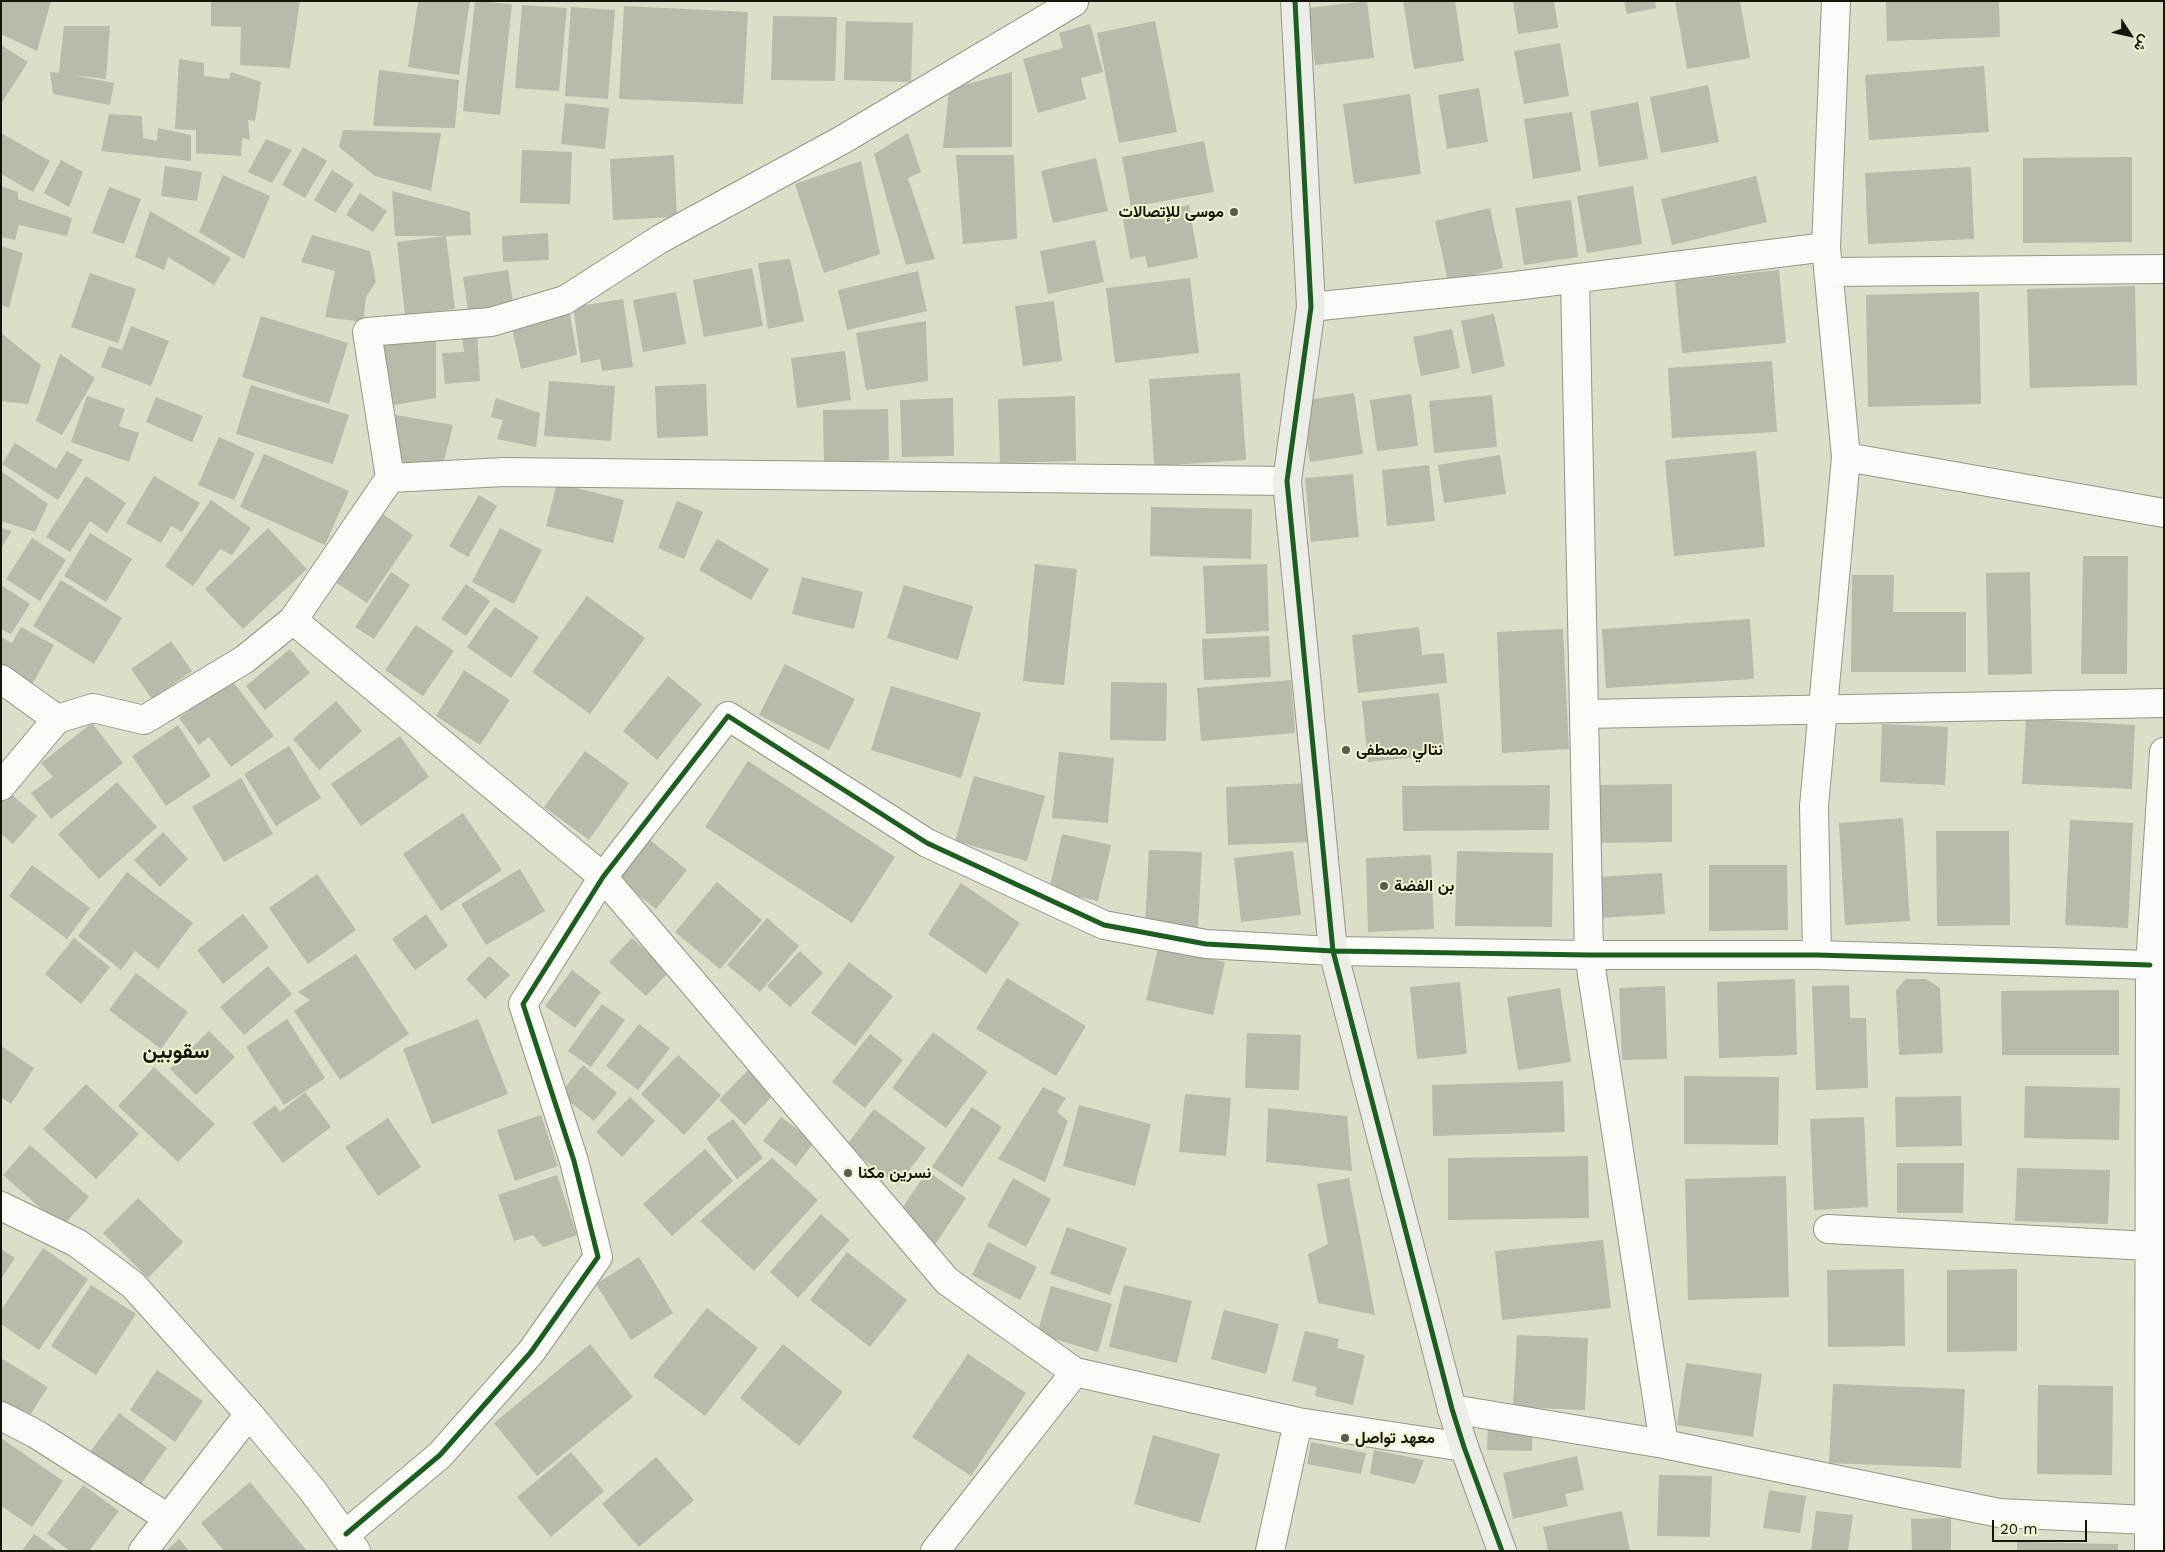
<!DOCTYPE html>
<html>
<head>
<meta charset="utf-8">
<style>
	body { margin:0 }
	#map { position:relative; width:2165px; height:1552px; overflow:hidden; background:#dcdeca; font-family:"Work Sans",Vazirmatn,sans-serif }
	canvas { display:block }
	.frame { position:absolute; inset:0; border:2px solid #151509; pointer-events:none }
	.north { position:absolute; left:2105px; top:10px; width:50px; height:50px; -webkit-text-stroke:4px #eff3cf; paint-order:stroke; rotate:125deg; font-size:14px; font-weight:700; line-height:20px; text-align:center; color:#151509 }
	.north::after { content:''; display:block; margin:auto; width:18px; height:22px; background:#151509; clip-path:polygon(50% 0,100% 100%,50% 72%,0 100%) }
	.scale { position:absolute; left:1992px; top:1520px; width:95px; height:22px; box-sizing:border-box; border:2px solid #151509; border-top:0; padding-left:6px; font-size:15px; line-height:18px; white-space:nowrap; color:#151509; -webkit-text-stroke:4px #eff3cf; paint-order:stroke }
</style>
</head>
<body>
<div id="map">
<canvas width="2165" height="1552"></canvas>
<div class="frame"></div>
<div class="north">ش</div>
<div class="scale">20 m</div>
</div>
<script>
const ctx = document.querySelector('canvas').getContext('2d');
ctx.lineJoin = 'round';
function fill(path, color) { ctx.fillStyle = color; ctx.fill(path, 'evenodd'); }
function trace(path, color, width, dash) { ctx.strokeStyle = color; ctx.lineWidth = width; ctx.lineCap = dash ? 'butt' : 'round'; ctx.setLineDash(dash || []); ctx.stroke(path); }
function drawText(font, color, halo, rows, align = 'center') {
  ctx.font = font + ' "Work Sans",Vazirmatn,sans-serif'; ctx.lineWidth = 4; ctx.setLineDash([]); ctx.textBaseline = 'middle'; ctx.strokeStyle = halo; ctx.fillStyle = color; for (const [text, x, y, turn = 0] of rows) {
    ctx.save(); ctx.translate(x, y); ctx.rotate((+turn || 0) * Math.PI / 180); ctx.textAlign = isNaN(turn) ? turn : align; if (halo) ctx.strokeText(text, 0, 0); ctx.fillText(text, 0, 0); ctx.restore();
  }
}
fill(new Path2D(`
	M1 1H51L37 51 1 34Z
	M211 1H300L290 68 240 65 241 27 211 26Z
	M418 1H470L459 75 408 67Z
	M475 1 512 4 500 115 463 111Z
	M1367 1 1374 58 1315 65 1308 8Z
	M1403 1H1455L1464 61 1414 69Z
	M1513 1H1554L1558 28 1518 34Z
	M1624 1H1655L1656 8 1627 14Z
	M1675 1H1740L1750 58 1687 69Z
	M1886 1H1999L2000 37 1887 41Z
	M522 5 567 8 559 91 515 88Z
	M624 6 748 12 743 104 619 99Z
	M571 7 615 10 608 99 565 96Z
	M773 16 837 17 835 81 771 80Z
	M846 21 913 23 911 82 844 80Z
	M1155 21 1177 132 1119 143 1097 33Z
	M1090 24 1103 72 1081 78 1086 99 1038 113 1023 59 1063 48 1059 33Z
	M64 26H110L106 79 71 75 114 83 110 105 53 94 50 72 59 73Z
	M1560 43 1569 96 1524 104 1514 51Z
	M1 45 28 62 1 104Z
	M179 59 204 63V76L229 79 231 72 261 82 255 121 248 120 250 140 242 138 241 156 196 153V130L175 129Z
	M1984 66 1989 132 1869 140 1865 75Z
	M379 70 459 80 455 128 373 126Z
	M1012 72V147L943 148 949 89Z
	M1708 85 1719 142 1661 153 1650 97Z
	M1479 88 1488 142 1447 149 1438 95Z
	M1410 94 1421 174 1354 184 1343 104Z
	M1638 102 1648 159 1599 167 1590 111Z
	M565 103 609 108 605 149 561 144Z
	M1572 112 1581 171 1533 179 1524 119Z
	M109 114 142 116 143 138 157 141 158 128 191 135V161L101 151Z
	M343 130 441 133 431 191 375 176 339 147Z
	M1 133 50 161 33 192 1 174Z
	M908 133 921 172 908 178 935 259 906 265 874 154Z
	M266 139 292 150 272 183 248 172Z
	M1204 141 1214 192 1131 207 1122 157Z
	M303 147 327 161 305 198 282 185Z
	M522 150 572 152 570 204 520 203Z
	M674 155 677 217 613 220 610 159Z
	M956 155H1014L1017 239 963 244Z
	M2132 157V242L2023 243V158Z
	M1096 158 1108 211 1053 223 1041 171Z
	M61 160 83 172 69 207 44 193Z
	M861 161 880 254 824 273 795 184Z
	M165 166 202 172 197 201 161 196Z
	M1971 167 1974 239 1868 244 1865 173Z
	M332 170 354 184 335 213 314 200Z
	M223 175 270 196 244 259 199 232Z
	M1756 176 1767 222 1672 245 1661 199Z
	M1 186 18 192V199L72 218 67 236 19 225 15 240 1 237Z
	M1633 186 1642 244 1587 253 1577 196Z
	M109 187 141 199 124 244 92 233Z
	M392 191 470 212 471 235 446 236 455 309 405 315 397 242 446 236H395Z
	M360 193 387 211 373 232 346 215Z
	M1571 200 1578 257 1524 265 1515 208Z
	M1189 205 1198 258 1148 268 1145 256 1130 259 1123 219Z
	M1490 208 1503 268 1448 281 1435 221Z
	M150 211 231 258 214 285 168 257 164 270 135 257Z
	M548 233 549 260 503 262 502 236Z
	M312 235 370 251 376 282 366 297 363 322 325 317 335 271 301 262Z
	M1095 240 1104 282 1048 294 1040 251Z
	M1 246 23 253 9 308 1 305Z
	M790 259 804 321 768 329 758 263Z
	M752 268 763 326 704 337 693 280Z
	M508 270 514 309 469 316 463 277Z
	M1779 270 1786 343 1682 353 1675 281Z
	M918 271 927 311 847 330 838 290Z
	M90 273 136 289 118 343 71 327Z
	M1190 278 1199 353 1115 363 1106 288Z
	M2135 286 2137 385 2030 388 2027 289Z
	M676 292 686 344 643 352 633 300Z
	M1979 292 1981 404 1868 407 1866 295Z
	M623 299 633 367 602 371 600 359 581 363 573 307Z
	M1054 301 1062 361 1023 366 1015 306Z
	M570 314 577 355 521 369 512 328Z
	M1494 314 1505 366 1472 374 1461 321Z
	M261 316 348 343 329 404 242 377Z
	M926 321 928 381 866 390 856 333Z
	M131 326 169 341 151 386 101 367 109 346 122 350Z
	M1452 329 1460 368 1421 376 1413 337Z
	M477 332 480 381 445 384 442 353 464 352 462 333Z
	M1 333 41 365 28 404 1 401Z
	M436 337V398L388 406 381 340Z
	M845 351 851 400 797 408 791 358Z
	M60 354 95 378 62 435 36 421Z
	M1772 361 1777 432 1672 438 1668 368Z
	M1240 373 1246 460 1154 466 1149 379Z
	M549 381 615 386 611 441 544 436Z
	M706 384 708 436 657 438 655 386Z
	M251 385 349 415 333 464 236 434Z
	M1354 393 1363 454 1310 462 1301 401Z
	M1411 394 1418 446 1377 451 1370 400Z
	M1492 395 1497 447 1434 453 1429 401Z
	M87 396 125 409 119 426 139 433 129 462 71 442Z
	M1075 396 1076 461 1000 463 998 399Z
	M156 397 203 416 192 442 146 422Z
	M496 398 540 413 536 447 497 439 503 420 491 417Z
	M953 398 954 456 902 457 900 400Z
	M888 409 889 460 824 462 823 410Z
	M390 414 453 425 442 469 397 460Z
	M219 437 255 453 234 500 198 485Z
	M15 443 56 469 67 451 83 460 58 500 2 464Z
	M1756 451 1765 547 1674 556 1665 460Z
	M264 454 349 491 325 545 240 507Z
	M1500 455 1506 494 1444 503 1438 465Z
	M1429 465 1435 521 1387 526 1382 470Z
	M1 471 48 504 35 532 1 521Z
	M1353 474 1359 537 1311 542 1305 478Z
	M86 476 126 503 107 533 90 521 70 552 46 537Z
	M154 476 200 503 182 532 171 526 161 543 126 523Z
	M557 483 624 500 613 543 546 526Z
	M479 495 497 506 468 557 449 546Z
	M211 500 251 528 232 555 220 549 193 586 165 566Z
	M677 501 703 512 684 559 658 548Z
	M1151 507 1252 509 1251 559 1150 556Z
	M377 510 413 535 367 603 331 579Z
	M1 528 12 531 1 548Z
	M268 528 307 569 243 629 205 589Z
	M500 528 542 550 514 604 472 582Z
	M90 533 132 559 106 602 64 576Z
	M32 538 66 560 40 601 6 579Z
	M717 539 769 569 751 600 699 570Z
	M2083 556H2128L2127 674H2081Z
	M1035 564 1077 569 1064 685 1023 681Z
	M1267 564 1269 631 1206 634 1203 566Z
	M391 572 410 585 374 639 355 627Z
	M2030 572 2032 674 1988 675 1986 573Z
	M1852 575H1894L1893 612H1966V672H1851Z
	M802 577 863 592 854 629 792 614Z
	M61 580 122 618 94 664 33 626Z
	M466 584 490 601 466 636 441 619Z
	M1 585 30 604 11 634 1 629Z
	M904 585 973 606 958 660 887 638Z
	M587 596 645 638 590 714 532 672Z
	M495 607 539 637 511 678 467 647Z
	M1750 619 1754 679 1606 688 1602 629Z
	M416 625 454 651 423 696 385 670Z
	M21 627 54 645 30 688 1 672V637L12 643Z
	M1419 627 1422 655 1444 653 1447 683 1358 693 1352 635Z
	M1563 629 1569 749 1502 753 1497 632Z
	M1269 636 1271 677 1204 680 1202 639Z
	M171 641 192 671 152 699 131 669Z
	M290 649 310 673 265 710 246 686Z
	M785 664 855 699 829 750 759 715Z
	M464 670 510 700 480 745 436 716Z
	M668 676 702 704 657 760 623 731Z
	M231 679 274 736 231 767 209 737 199 745 179 718Z
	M1291 680 1295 733 1201 741 1197 688Z
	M1111 682 1167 683 1166 741 1110 740Z
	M891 686 981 713 961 778 871 750Z
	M1439 693 1445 754 1368 762 1362 701Z
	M336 701 362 731 319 770 293 739Z
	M2026 719 2135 725 2132 789 2022 784Z
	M92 723 123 763 51 819 31 793 53 777 41 763Z
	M1882 724 1948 727 1945 785 1880 782Z
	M178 725 211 776 166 806 132 756Z
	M400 736 429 777 361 826 331 784Z
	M289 746 321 798 276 826 244 774Z
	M585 751 629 783 589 840 544 807Z
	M1059 752 1114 758 1108 823 1052 818Z
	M748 761 895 857 852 923 705 827Z
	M974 776 1045 796 1027 861 955 841Z
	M241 778 273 834 224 862 192 807Z
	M117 782 157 827 99 879 58 834Z
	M1310 783 1312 842 1228 845 1226 787Z
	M1672 784V842L1598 843V785Z
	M1550 785 1549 830 1403 831 1402 786Z
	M7 791 37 816 13 844 1 834V798Z
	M463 813 502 870 441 911 403 854Z
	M1903 818 1910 921 1845 925 1839 823Z
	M2070 820 2133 823 2128 928 2065 925Z
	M1936 831H2009L2010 925 1937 926Z
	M163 832 188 859 160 887 134 860Z
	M1062 834 1111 845 1098 901 1049 890Z
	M650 840 687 870 656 909 618 879Z
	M1149 850 1202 852 1198 928 1145 925Z
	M1293 851 1301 915 1241 922 1234 858Z
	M1457 851 1553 853 1552 927 1455 926Z
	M1431 855 1434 929 1368 932 1366 858Z
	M32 865 90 908 67 939 9 896Z
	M1709 865H1787L1788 930 1709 931Z
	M520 869 545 911 486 945 461 904Z
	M127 872 193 923 158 969 135 951 121 970 78 936Z
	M1662 873 1665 914 1599 918 1597 877Z
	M317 874 356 930 308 964 269 908Z
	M717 882 762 920 720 969 675 932Z
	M961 883 1020 923 986 974 928 934Z
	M243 914 269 947 223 984 197 950Z
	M426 914 448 946 415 970 392 939Z
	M767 918 799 946 760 992 727 965Z
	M74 938 110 967 81 1004 45 974Z
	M632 938 669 972 646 996 609 962Z
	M1158 948 1225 962 1213 1015 1146 1000Z
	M800 951 823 973 790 1007 767 986Z
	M356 954 409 1034 340 1080 294 1011 310 1000 298 992Z
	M489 956 510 975 485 999 466 979Z
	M849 962 893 996 855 1046 811 1013Z
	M268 966 292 994 244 1035 220 1007Z
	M572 970 601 992 575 1028 545 1006Z
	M136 973 188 1012 161 1049 109 1010Z
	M1007 978 1086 1026 1056 1076 976 1029Z
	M1795 979 1797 1055 1719 1058 1717 982Z
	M1906 979H1926L1940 988 1943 1053 1899 1055 1896 990Z
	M1460 982 1467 1054 1417 1059 1410 987Z
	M1849 985 1850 1018H1866L1868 1088 1816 1090 1812 986Z
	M1665 986 1667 1059 1622 1060 1619 988Z
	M1560 988 1571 1062 1518 1070 1507 997Z
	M2119 990V1055H2002L2001 991Z
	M602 1004 625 1020 591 1067 568 1051Z
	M287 1019 325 1078 284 1105 246 1047Z
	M478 1019 508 1094 432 1124 403 1049Z
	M639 1024 670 1048 638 1090 606 1066Z
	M209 1031 235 1057 196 1095 170 1069Z
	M933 1032 988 1072 946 1128 892 1088Z
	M1247 1033 1301 1035 1299 1090 1245 1088Z
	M870 1034 903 1060 865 1108 832 1082Z
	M1 1046 34 1068 11 1104 1 1097Z
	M678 1055 721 1095 684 1135 641 1094Z
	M583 1065 617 1093 594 1121 560 1094Z
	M752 1066 777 1091 745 1125 719 1100Z
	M154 1067 215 1124 178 1162 118 1106Z
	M1684 1076 1779 1077 1778 1145 1684 1144Z
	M1563 1081 1565 1132 1433 1136 1432 1085Z
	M86 1084 139 1134 96 1179 43 1129Z
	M2025 1086 2120 1088 2119 1140 2024 1138Z
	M1043 1087 1066 1098 1057 1112 1068 1121 1045 1182 998 1159Z
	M305 1092 331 1127 283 1163 252 1123 275 1105 280 1112Z
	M1185 1094 1231 1098 1226 1156 1179 1152Z
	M1961 1096 1962 1146 1896 1147 1895 1097Z
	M630 1097 655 1121 622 1157 596 1132Z
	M1079 1105 1151 1124 1135 1186 1063 1166Z
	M972 1107 1002 1127 962 1187 932 1167Z
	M1268 1108 1347 1116 1352 1171 1266 1162Z
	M874 1109 926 1148 898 1185 846 1146Z
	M541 1115 558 1166 515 1181 497 1130Z
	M781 1117 814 1142 796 1166 763 1141Z
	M1864 1117 1868 1207 1814 1210 1810 1119Z
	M388 1118 421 1167 378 1196 345 1147Z
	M733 1119 763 1158 737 1179 706 1138Z
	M30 1145 89 1197 62 1227 3 1175Z
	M705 1149 733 1181 672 1236 643 1204Z
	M1588 1156 1589 1218 1448 1220V1158Z
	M772 1158 818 1200 754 1271 700 1221Z
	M1897 1163H1964L1963 1213H1897Z
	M2017 1168 2110 1170 2108 1224 2015 1221Z
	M927 1171 966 1198 934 1246 895 1219Z
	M557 1175 577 1235 543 1247 533 1235 514 1241 498 1195Z
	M1786 1176 1789 1297 1688 1300 1685 1179Z
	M1013 1178 1051 1199 1026 1247 987 1226Z
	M1349 1178 1375 1315 1318 1303 1308 1254 1328 1244 1317 1184Z
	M138 1198 183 1242 148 1278 103 1233Z
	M821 1214 850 1240 798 1298 770 1272Z
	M1067 1227 1127 1248 1110 1295 1050 1274Z
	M1603 1240 1611 1308 1502 1320 1495 1251Z
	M988 1242 1037 1267 1020 1300 972 1275Z
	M43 1248 88 1279 39 1350 1 1324V1310Z
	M1 1249 15 1258 1 1279Z
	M847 1252 907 1300 870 1347 810 1300Z
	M639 1257 673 1313 631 1340 596 1284Z
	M1904 1269 1905 1346 1828 1347 1827 1270Z
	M2017 1269V1351L1947 1352V1270Z
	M91 1285 136 1314 96 1375 51 1346Z
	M1124 1285 1192 1301 1177 1363 1109 1347Z
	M1051 1286 1112 1304 1098 1352 1037 1334Z
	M707 1308 758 1348 705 1416 653 1376Z
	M1224 1310 1279 1324 1266 1374 1211 1359Z
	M1305 1331 1339 1339 1337 1348 1365 1355 1353 1405 1315 1396 1317 1387 1292 1381Z
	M1517 1335 1588 1338 1585 1410 1513 1407Z
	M590 1344 633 1397 537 1476 494 1423Z
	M783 1344 843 1392 799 1446 740 1398Z
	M968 1354 1026 1393 971 1476 912 1437Z
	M1 1358 48 1387 23 1426 1 1413Z
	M1686 1363 1762 1374 1753 1437 1677 1425Z
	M157 1370 203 1401 175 1442 130 1410Z
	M1833 1384 1965 1389 1961 1468 1829 1463Z
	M2038 1385 2113 1386 2112 1475 2037 1474Z
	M119 1413 167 1448 139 1487 90 1452Z
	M1488 1422 1533 1423 1532 1451 1487 1450Z
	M1153 1435 1220 1454 1200 1523 1134 1504Z
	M1 1438 63 1481 32 1527 1 1506Z
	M1311 1442 1366 1453 1361 1474 1307 1464Z
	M1374 1450 1424 1460 1415 1484 1370 1474Z
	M571 1452 604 1491 551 1537 517 1497Z
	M1577 1456 1584 1490 1565 1494 1568 1506 1513 1519 1503 1473Z
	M656 1457 694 1500 639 1547 602 1504Z
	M1659 1475 1712 1476 1710 1537 1657 1536Z
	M250 1482 307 1551H224L201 1523Z
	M83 1485 119 1511 89 1551H70L47 1534Z
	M1769 1490 1806 1496 1800 1533 1763 1528Z
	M1622 1511 1630 1551H1548L1543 1527Z
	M1816 1511 1853 1515 1848 1551H1811Z
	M1951 1518V1551H1912L1911 1519Z
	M34 1534 58 1551H22Z
	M179 1539 189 1551H166Z
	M2017 1542 2118 1544V1551H2017Z`), '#b8baaa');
const street = new Path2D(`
	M1829 272 2164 269
	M1575 279 1589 955 1664 1444
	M1311 307 1515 286 1826 247
	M1846 457 2164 513
	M390 478 504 472 1287 481
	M293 620 603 877 947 1281 1075 1372 1298 1422 1464 1447
	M1 679 57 719
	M1584 714 2164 703
	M1 786 57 719 93 708 144 720 245 659 293 620 390 478 367 332 491 322 565 300 660 239 842 140 1074 2
	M1817 955 1814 806 1846 457 1826 247 1836 1
	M1 1206 77 1243 133 1285 249 1414 313 1491 356 1551
	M1828 1229 2149 1246
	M1452 1409 1664 1444 1999 1513 2148 1520 2164 1519
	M1 1416 36 1434 168 1518
	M346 1534 440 1455 531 1352 598 1257 574 1161 523 1004 603 877 728 716 927 843 1104 925 1206 944 1333 951 1589 955H1817L2150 965
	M143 1551 249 1414
	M935 1551 1075 1372
	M1270 1551 1298 1422
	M2149 1551 2150 965 2164 752`);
const secondary = new Path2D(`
	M1295 1 1311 307 1287 481 1333 951 1452 1409 1464 1447 1502 1551`);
trace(street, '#949687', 30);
trace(secondary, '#949687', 30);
trace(street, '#fafaf7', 28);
trace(secondary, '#edede8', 28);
trace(new Path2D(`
	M1295 1 1311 307 1287 481 1333 951 1452 1409 1464 1447 1502 1551
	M346 1534 440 1455 531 1352 598 1257 574 1161 523 1004 603 877 728 716 927 843 1104 925 1206 944 1333 951 1589 955H1817L2150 965`), '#1b5e20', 5);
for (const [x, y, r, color] of [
	[1234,212,5,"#5b5b4d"],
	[1346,750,5,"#5b5b4d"],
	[1384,886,5,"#5b5b4d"],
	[848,1173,5,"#5b5b4d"],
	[1345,1438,5,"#5b5b4d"]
]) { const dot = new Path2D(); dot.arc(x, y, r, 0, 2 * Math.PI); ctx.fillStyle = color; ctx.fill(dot); trace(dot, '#eff3cf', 2); }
drawText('bold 16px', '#151509', '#eff3cf', [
	["موسى للإتصالات",1224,212,"right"],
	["نتالي مصطفى",1356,750],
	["بن الفضة",1394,886],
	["نسرين مكنا",858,1173],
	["معهد تواصل",1355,1438]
], 'left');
drawText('bold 21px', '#151509', '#eff3cf', [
	["سقوبين",176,1052]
]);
</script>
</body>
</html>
